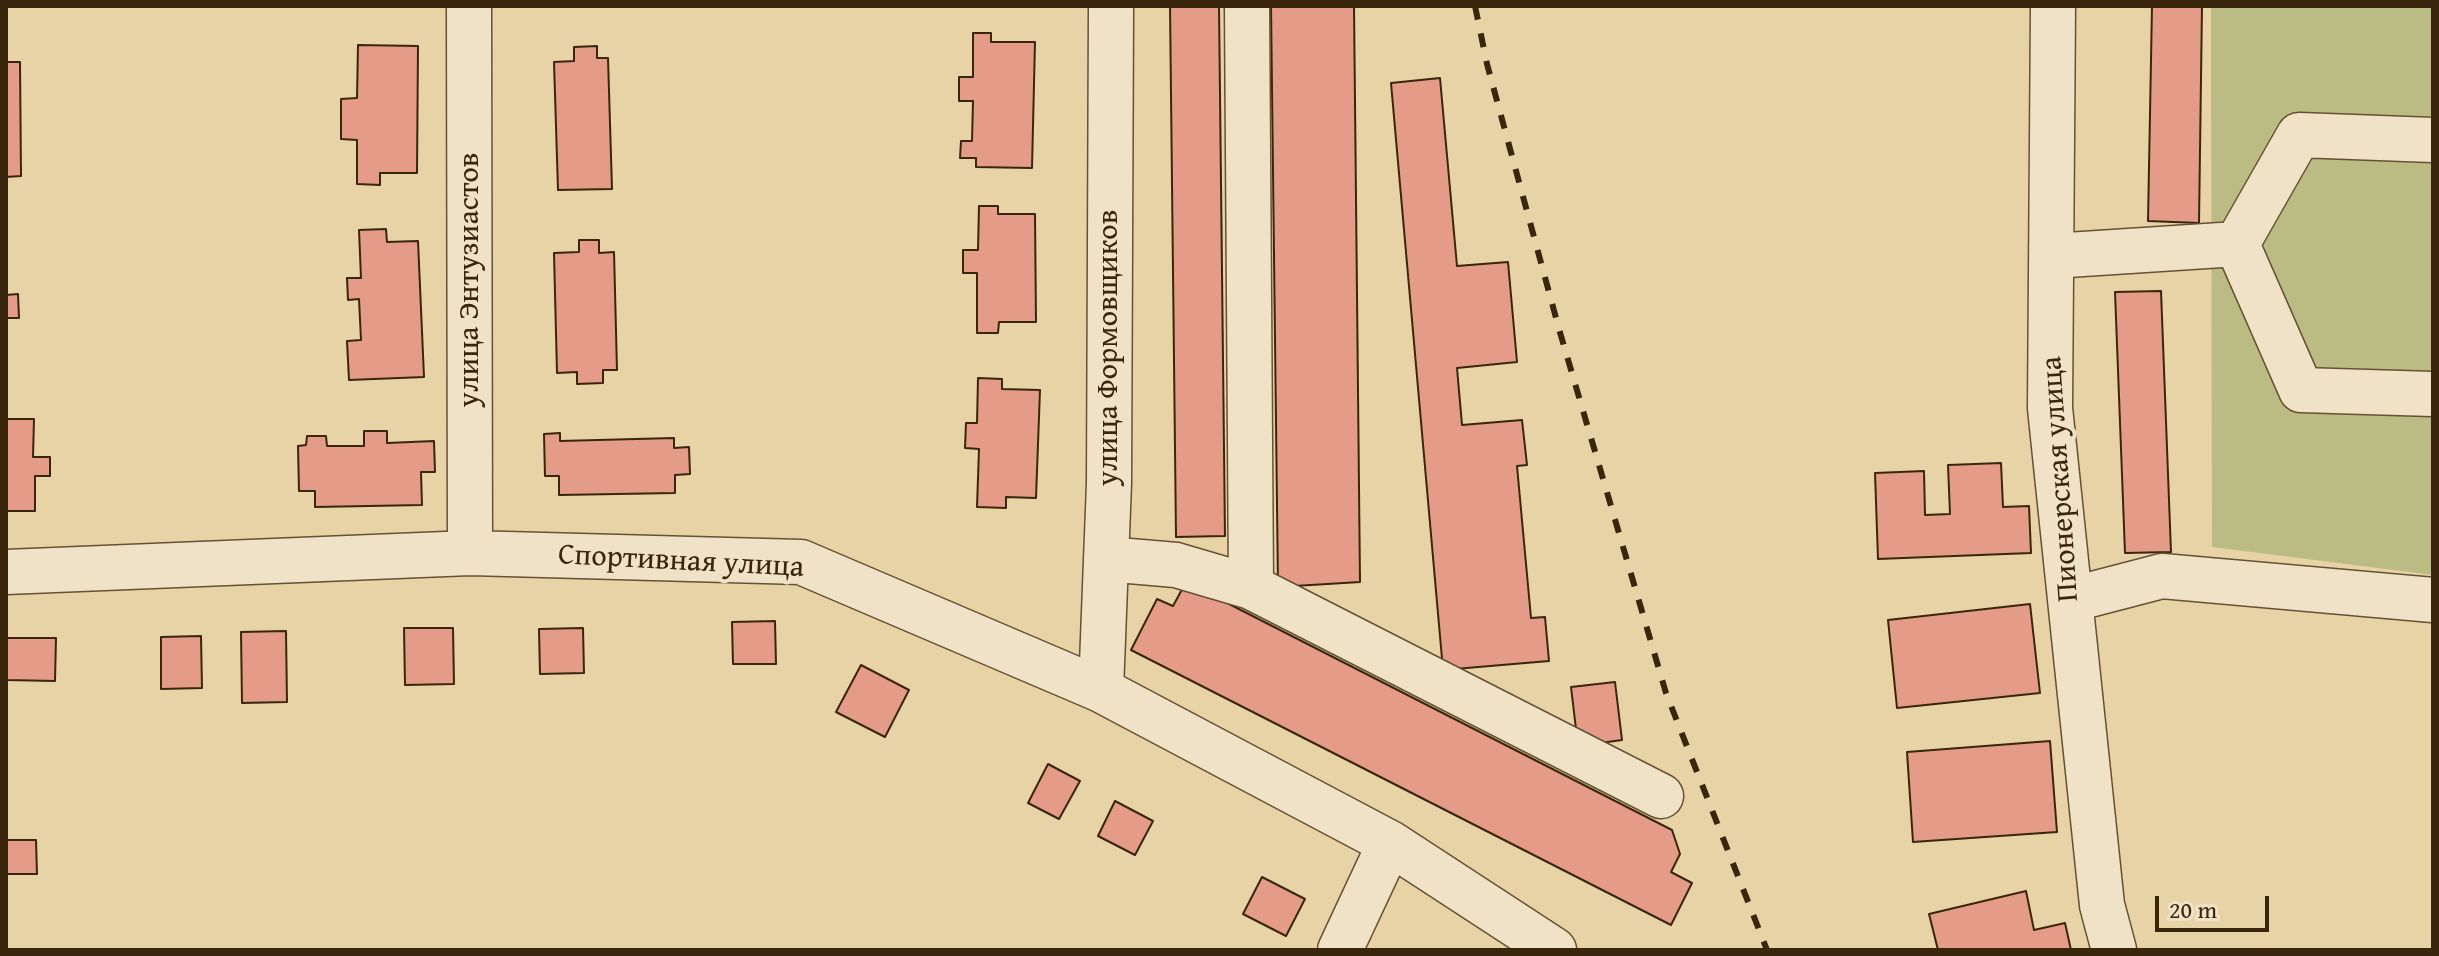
<!DOCTYPE html>
<html>
<head>
<meta charset="utf-8">
<style>
	body { margin:0 }
	#map { position:relative; width:2439px; height:956px; overflow:hidden; background:#e8d3a7; font-family:"Gentium Book Plus",serif }
	canvas { display:block }
	.frame { position:absolute; inset:0; border:8px solid #3a260d; pointer-events:none }
	.scale { position:absolute; left:2155px; top:896px; width:114px; height:36px; box-sizing:border-box; border:4px solid #3a260d; border-top:0; padding-left:10px; font-size:24px; line-height:28px; white-space:nowrap; color:#3a260d; -webkit-text-stroke:6px #f0e2c6; paint-order:stroke }
</style>
</head>
<body>
<div id="map">
<canvas width="2439" height="956"></canvas>
<div class="frame"></div>
<div class="scale">20 m</div>
</div>
<script>
const ctx = document.querySelector('canvas').getContext('2d');
ctx.lineJoin = 'round';
function fill(path, color) { ctx.fillStyle = color; ctx.fill(path, 'evenodd'); }
function trace(path, color, width, dash) { ctx.strokeStyle = color; ctx.lineWidth = width; ctx.lineCap = dash ? 'butt' : 'round'; ctx.setLineDash(dash || []); ctx.stroke(path); }
function drawText(font, color, halo, rows, align = 'center') {
  ctx.font = font + ' "Gentium Book Plus",serif'; ctx.lineWidth = 8; ctx.setLineDash([]); ctx.textBaseline = 'middle'; ctx.strokeStyle = halo; ctx.fillStyle = color; for (const [text, x, y, turn = 0] of rows) {
    ctx.save(); ctx.translate(x, y); ctx.rotate((+turn || 0) * Math.PI / 180); ctx.textAlign = isNaN(turn) ? turn : align; if (halo) ctx.strokeText(text, 0, 0); ctx.fillText(text, 0, 0); ctx.restore();
  }
}
fill(new Path2D(`
	M2211 6H2433V575L2212 547Z`), '#bbbb84');
const building = new Path2D(`
	M1170 6H1219L1225 536 1176 537Z
	M1271 6H1354L1360 582 1278 587Z
	M2152 6H2202L2199 223 2148 221Z
	M973 33H991V42H1035L1032 168 976 167V158H960L961 141H972L973 101H959V77H973Z
	M358 45 418 46 417 173H380V185L357 184V140L341 139V99L357 98Z
	M597 46V58H608L612 189 558 190 554 62 574 61V47Z
	M6 62H20L21 176 6 177Z
	M1440 78 1457 266 1508 262 1517 362 1457 368 1462 425 1522 420 1527 465 1517 466 1531 618 1545 617 1549 661 1443 670 1391 83Z
	M979 206H998V214H1035L1036 322H999L998 333H977V273H963V250H978Z
	M386 229 387 242 418 241 424 377 349 380 347 341 361 340 359 299 348 300 347 278H361L359 230Z
	M579 240H599V253L614 252 617 370H603V383L577 384V372L557 373 554 253 579 252Z
	M2161 291 2171 552 2125 553 2115 292Z
	M18 294 19 318H6V295Z
	M978 378 1002 379V389L1040 390 1036 498 1006 497V508L977 507 979 449 965 448 966 423H977Z
	M6 419H34L33 457H50V476H35V511H6Z
	M364 431H387V443L434 441 435 472H421L422 505 315 507V491H299L298 446 306 445 307 436H326L327 446H364Z
	M560 433V441L674 438V448L689 447 690 474 675 475V493L559 495V476H545L544 434Z
	M2001 463 2003 507 2029 506 2031 553 1878 559 1875 473 1924 471 1925 515 1950 514 1948 465Z
	M1186 582 1672 830 1680 854 1671 872 1692 883 1671 925 1131 650 1157 599 1173 606Z
	M2030 604 2040 693 1897 708 1888 620Z
	M775 621 776 664H733L732 622Z
	M404 628H453L454 684 405 685Z
	M583 628 584 673 540 674 539 629Z
	M286 631 287 702 242 703 241 632Z
	M201 636 202 688 161 689V637Z
	M6 638H56L55 681 6 680Z
	M861 665 909 690 885 737 836 712Z
	M1615 682 1622 740 1578 746 1571 687Z
	M2050 741 2057 832 1913 842 1907 752Z
	M1048 764 1080 781 1059 819 1028 803Z
	M1115 801 1153 821 1135 855 1098 836Z
	M6 840H36L37 874H6Z
	M1262 877 1305 899 1286 936 1243 914Z
	M2026 891 2034 930 2065 923 2071 950H1938L1929 914Z`);
fill(building, '#e49b87');
trace(building, '#3a260d', 2);
const minor = new Path2D(`
	M469 6 470 553
	M1247 6 1251 587
	M2053 6 2050 408 2102 905 2114 950
	M2237 244 2301 390 2433 394
	M2052 256 2237 244 2299 135 2433 140
	M1106 559 1176 565 1251 587 1661 796
	M6 572 470 553 801 562 1101 690 1390 843 1554 950
	M2070 600 2162 576 2433 600
	M1101 690 1109 483 1111 6
	M1340 950 1390 843`);
trace(minor, '#665134', 47);
trace(minor, '#f0e2c6', 44);
trace(new Path2D(`
	M1475 6 1487 64 1559 329 1666 693 1767 950`), '#3a260d', 6, [14, 14]);
drawText('30px', '#3a260d', '#f0e2c6', [
	["улица Энтузиастов",470,280,-90],
	["улица Формовщиков",1109,348,-90],
	["Пионерская улица",2061,479,-94],
	["Спортивная улица",681,562,3]
]);
</script>
</body>
</html>
